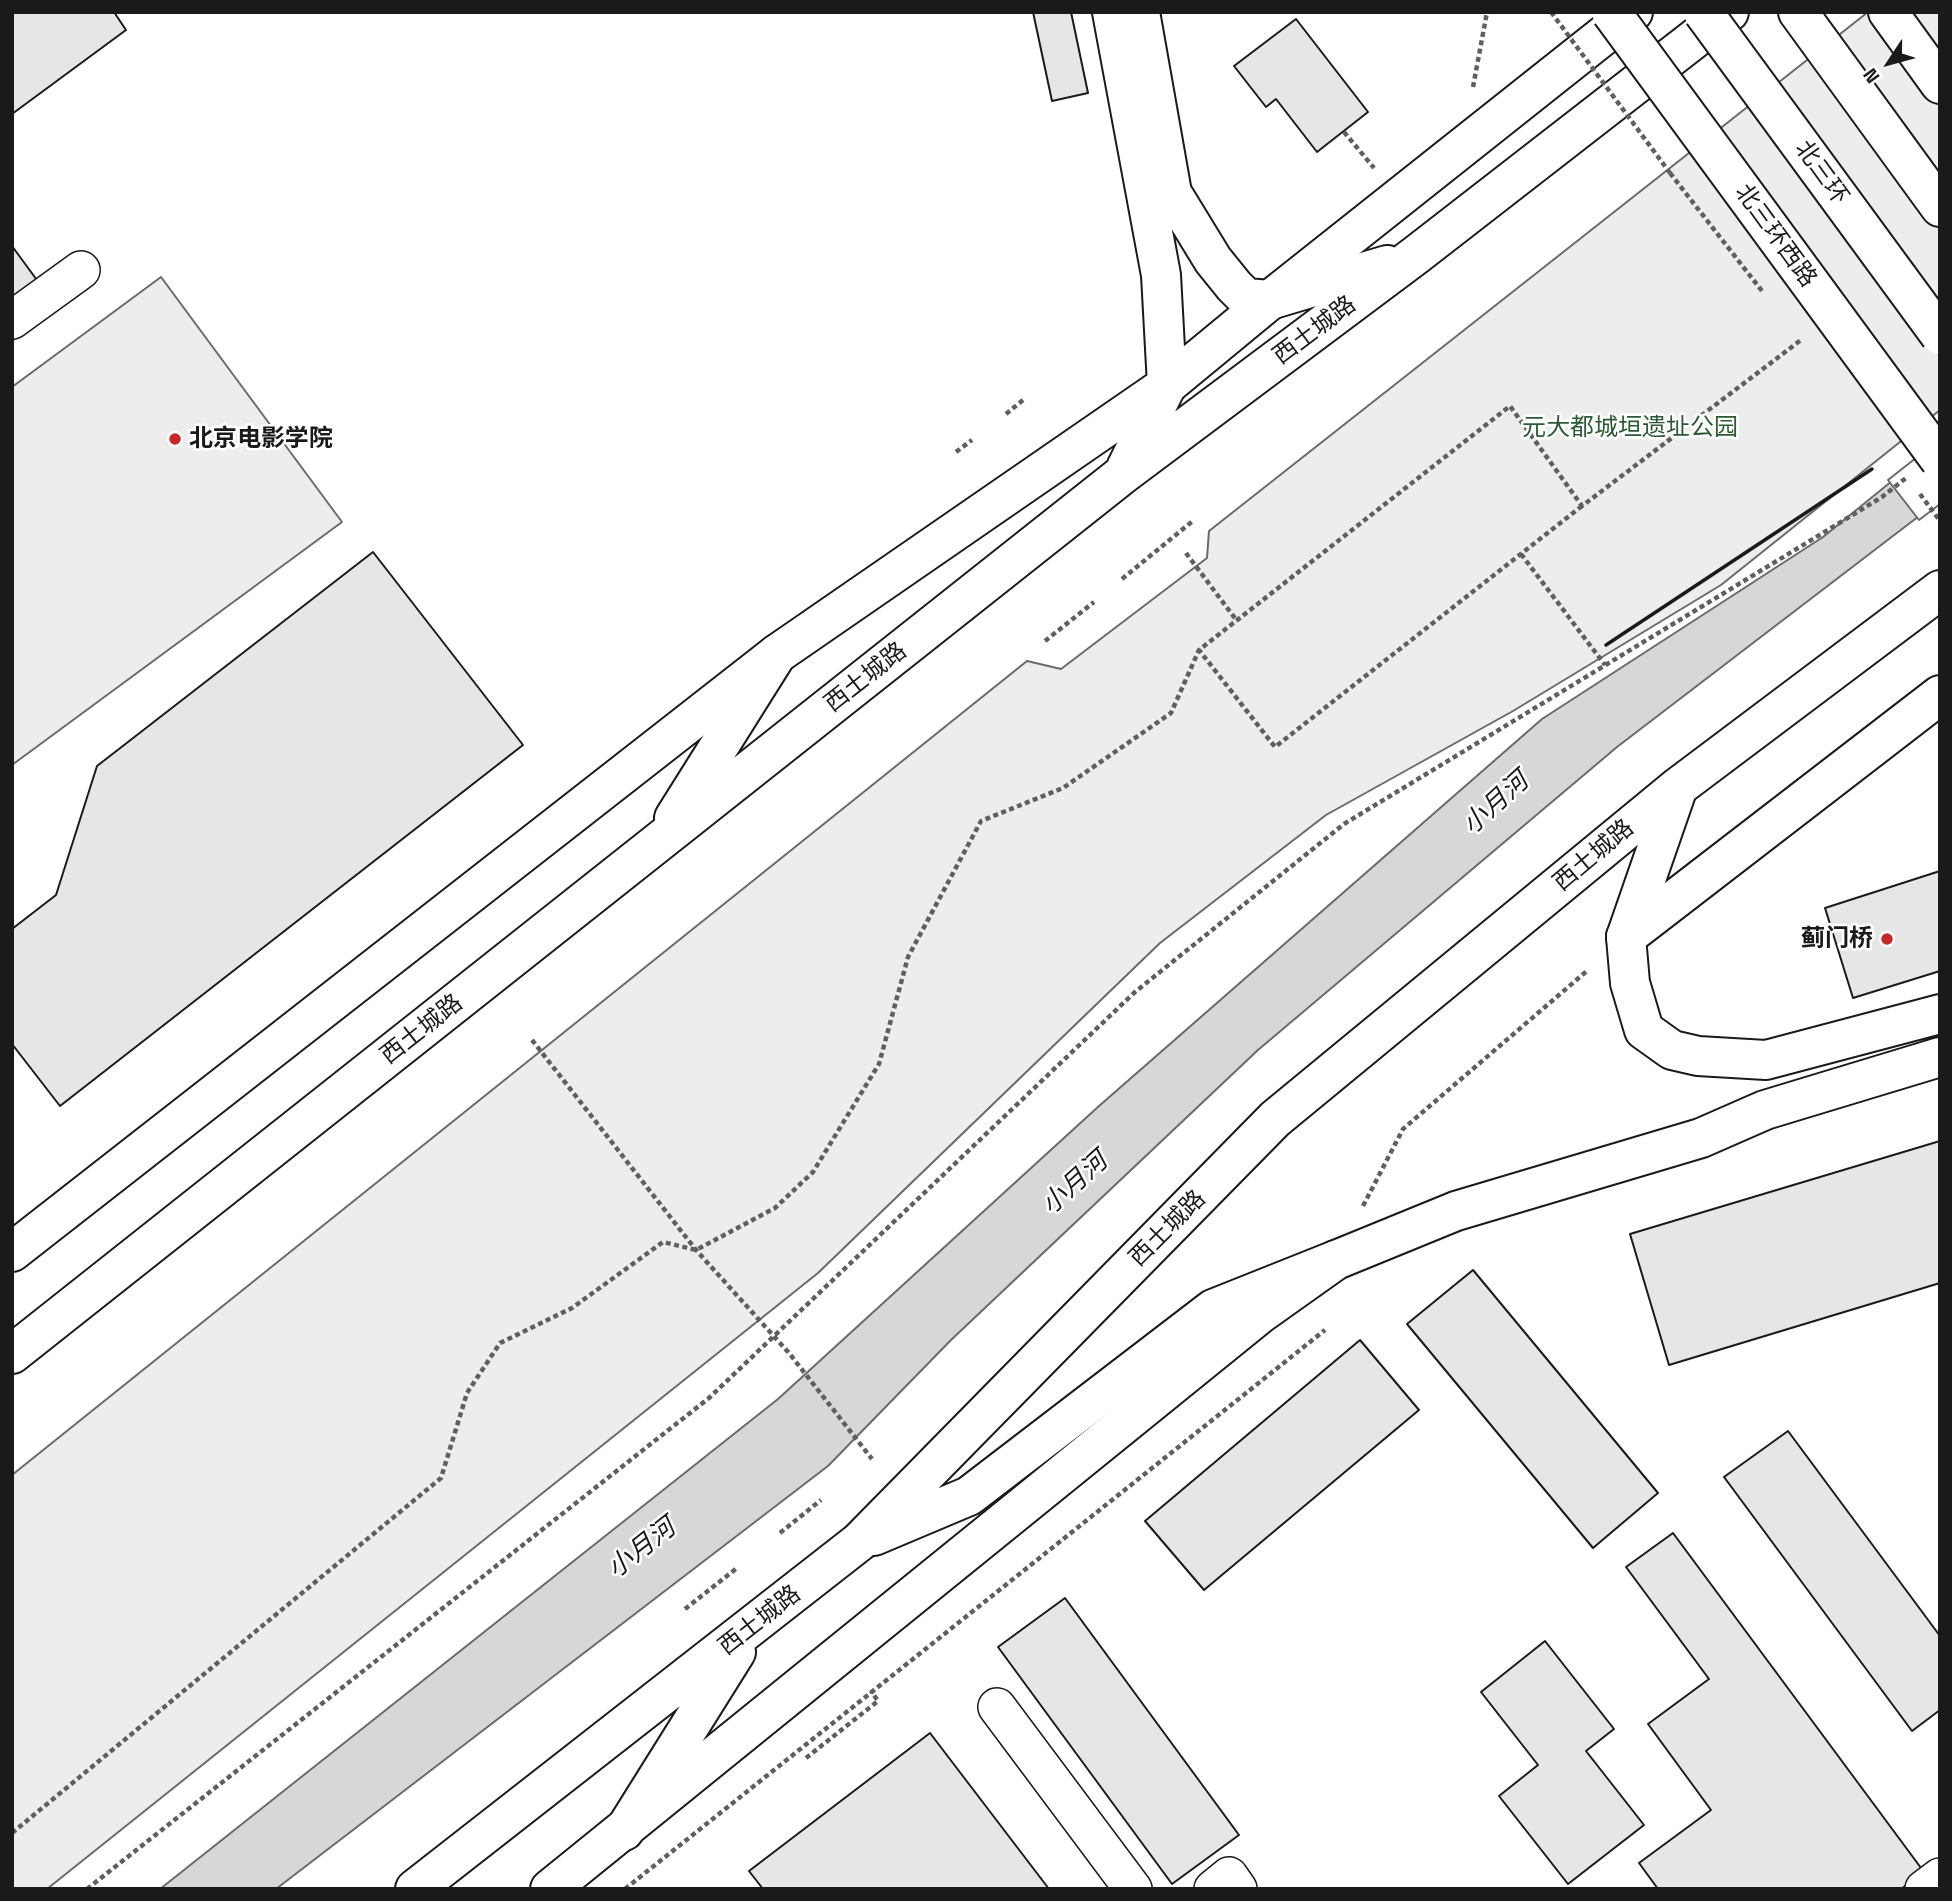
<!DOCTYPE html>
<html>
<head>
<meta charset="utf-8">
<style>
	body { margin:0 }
	#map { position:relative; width:1952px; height:1901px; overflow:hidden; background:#fff; font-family:"Space Grotesk",sans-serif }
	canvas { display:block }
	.frame { position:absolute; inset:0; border:14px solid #1a1a1a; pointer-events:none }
	.north { position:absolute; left:1854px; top:28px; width:70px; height:70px; -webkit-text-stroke:5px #fff; paint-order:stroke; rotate:234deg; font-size:19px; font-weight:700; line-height:28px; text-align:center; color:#1a1a1a }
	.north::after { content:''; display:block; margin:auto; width:24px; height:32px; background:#1a1a1a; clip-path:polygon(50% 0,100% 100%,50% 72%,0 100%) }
</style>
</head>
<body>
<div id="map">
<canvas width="1952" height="1901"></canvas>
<div class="frame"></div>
<div class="north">N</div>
</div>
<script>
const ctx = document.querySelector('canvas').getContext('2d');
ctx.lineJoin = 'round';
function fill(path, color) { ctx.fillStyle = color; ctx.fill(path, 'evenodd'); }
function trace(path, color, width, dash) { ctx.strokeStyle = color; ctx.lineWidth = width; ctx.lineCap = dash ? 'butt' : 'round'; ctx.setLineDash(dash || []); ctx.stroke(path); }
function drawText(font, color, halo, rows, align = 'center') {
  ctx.font = font + ' "Space Grotesk","Noto Sans SC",sans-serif'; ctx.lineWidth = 5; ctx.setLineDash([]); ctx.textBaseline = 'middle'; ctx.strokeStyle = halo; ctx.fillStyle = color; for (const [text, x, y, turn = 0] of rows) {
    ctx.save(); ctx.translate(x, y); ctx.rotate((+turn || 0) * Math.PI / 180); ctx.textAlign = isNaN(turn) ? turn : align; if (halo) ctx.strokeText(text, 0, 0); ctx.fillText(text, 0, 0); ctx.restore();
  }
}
const built = new Path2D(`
	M1868 12H1940V410L1721 585 1513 711 1326 815 1160 943 818 1273 47 1889H12V1475L1027 661 1061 669 1207 558 1209 531Z
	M161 277 342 522 12 765V387Z`);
fill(built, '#ededed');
trace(built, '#6a6a6a', 2);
const water = new Path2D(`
	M1940 442V500L1617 747 1258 1050 951 1340 828 1466 276 1889H160L778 1399 1099 1106 1542 719 1823 537Z`);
fill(water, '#d7d7d7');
trace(water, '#6a6a6a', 2);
const pier = new Path2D(`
	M1940 439V504L1919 520 1888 480Z`);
fill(pier, '#fff');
trace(pier, '#6a6a6a', 2);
const building = new Path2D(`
	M12 12H114L126 30 12 114Z
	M1033 12H1071L1088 93 1052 101Z
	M1296 19 1368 112 1317 152 1276 99 1266 107 1234 66Z
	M12 246 42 287 12 309Z
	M373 552 523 745 60 1106 12 1044V929L56 895 97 766Z
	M1940 871V971L1853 998 1825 908Z
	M1940 1141V1283L1669 1365 1630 1234Z
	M1473 1270 1658 1493 1593 1548 1407 1324Z
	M1360 1340 1419 1410 1204 1590 1145 1521Z
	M1788 1431 1940 1636V1710L1912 1731 1724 1477Z
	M1673 1533 1924 1872 1901 1889H1658L1639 1863 1711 1810 1648 1724 1709 1679 1626 1567Z
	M1065 1598 1239 1835 1172 1884 998 1647Z
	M1545 1641 1614 1729 1586 1751 1644 1825 1568 1884 1499 1796 1538 1765 1481 1692Z
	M930 1733 1049 1889H763L749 1871Z`);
fill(building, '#e6e6e6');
trace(building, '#1a1a1a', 2);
const minor = new Path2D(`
	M12 320 81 270
	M997 1707 1133 1889
	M1213 1889 1229 1876 1238 1889
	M1924 1889 1940 1877`);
const tertiary = new Path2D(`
	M1112 12 1161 275 1167 385
	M1140 12 1172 193 1213 260 1234 286 1246 298 1270 300
	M1888 12 1940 84
	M1940 695 1626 937 1630 983 1644 1030 1672 1050 1698 1056 1766 1060 1940 1014
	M12 1252 777 654 1167 385 1270 300 1633 12
	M550 1889 1260 1314 1336 1260 1456 1211 1701 1138 1765 1110 1940 1057`);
const trunk = new Path2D(`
	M1798 12 1940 207
	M1270 300 1387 265
	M1126 468 1167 385
	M674 818 777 654
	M1626 937 1678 787
	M12 1354 1122 475 1416 255 1729 12
	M874 1536 969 1496 1213 1309 1336 1260
	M624 1831 736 1652
	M415 1889 859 1542 1275 1119 1678 787 1940 590`);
trace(minor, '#1a1a1a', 40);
trace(tertiary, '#1a1a1a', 42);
trace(trunk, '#1a1a1a', 42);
trace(new Path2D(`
	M1473 87 1487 12
	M1344 132 1374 168
	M1670 173 1762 291
	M1006 414 1023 400
	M956 452 972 440
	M1582 506 1275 747 1199 650 1510 406 1582 506 1801 340
	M1186 553 1237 621
	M1521 554 1605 665
	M1122 579 1194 520
	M1045 641 1094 602
	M532 1040 696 1250 789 1353 872 1459
	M1363 1206 1403 1129 1588 970
	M780 1533 821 1500
	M685 1609 737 1568
	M806 1758 878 1701 871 1691
	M12 1833 441 1478 467 1393 500 1343 572 1308 663 1242 696 1250 775 1208 813 1172 879 1064 908 957 981 821 1063 788 1171 713 1199 650
	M87 1889 709 1398 1135 992 1344 824 1882 497 1906 478
	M625 1889 1325 1330`), '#5f5f5f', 4.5, [5, 3.5]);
trace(minor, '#fff', 37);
trace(tertiary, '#fff', 38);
trace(trunk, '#fff', 38);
const tertiaryBridge = new Path2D(`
	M1611 12 1940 460`);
const trunkBridge = new Path2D(`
	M1703 12 1940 335`);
trace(tertiaryBridge, '#1a1a1a', 42, []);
trace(trunkBridge, '#1a1a1a', 42, []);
trace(new Path2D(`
	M1551 12 1670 173
	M1920 494 1940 521`), '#5f5f5f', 4.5, [5, 3.5]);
trace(tertiaryBridge, '#fff', 38);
trace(trunkBridge, '#fff', 38);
trace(new Path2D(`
	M1606 645 1872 469`), '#1a1a1a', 3.5);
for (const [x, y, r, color] of [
	[175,439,7,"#c62828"],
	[1887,939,7,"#c62828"]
]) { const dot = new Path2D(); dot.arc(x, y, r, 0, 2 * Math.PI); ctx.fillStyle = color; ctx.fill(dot); trace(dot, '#fff', 2.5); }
drawText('24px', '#1a1a1a', '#fff', [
	["北三环",1821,173,54],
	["北三环西路",1775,236,54],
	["西土城路",1315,331,-37],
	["西土城路",866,678,-38],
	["西土城路",1594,856,-40],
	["西土城路",422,1030,-38],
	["西土城路",1168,1229,-45],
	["西土城路",760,1621,-38]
]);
drawText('24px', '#2b5a34', '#fff', [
	["元大都城垣遗址公园",1630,428]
]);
drawText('bold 24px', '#1a1a1a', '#fff', [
	["北京电影学院",189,439],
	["蓟门桥",1873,939,"right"]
], 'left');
drawText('italic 26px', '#1a1a1a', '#fff', [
	["小月河",1496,804,-42],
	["小月河",1075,1184,-42],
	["小月河",642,1549,-38]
]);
</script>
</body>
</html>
